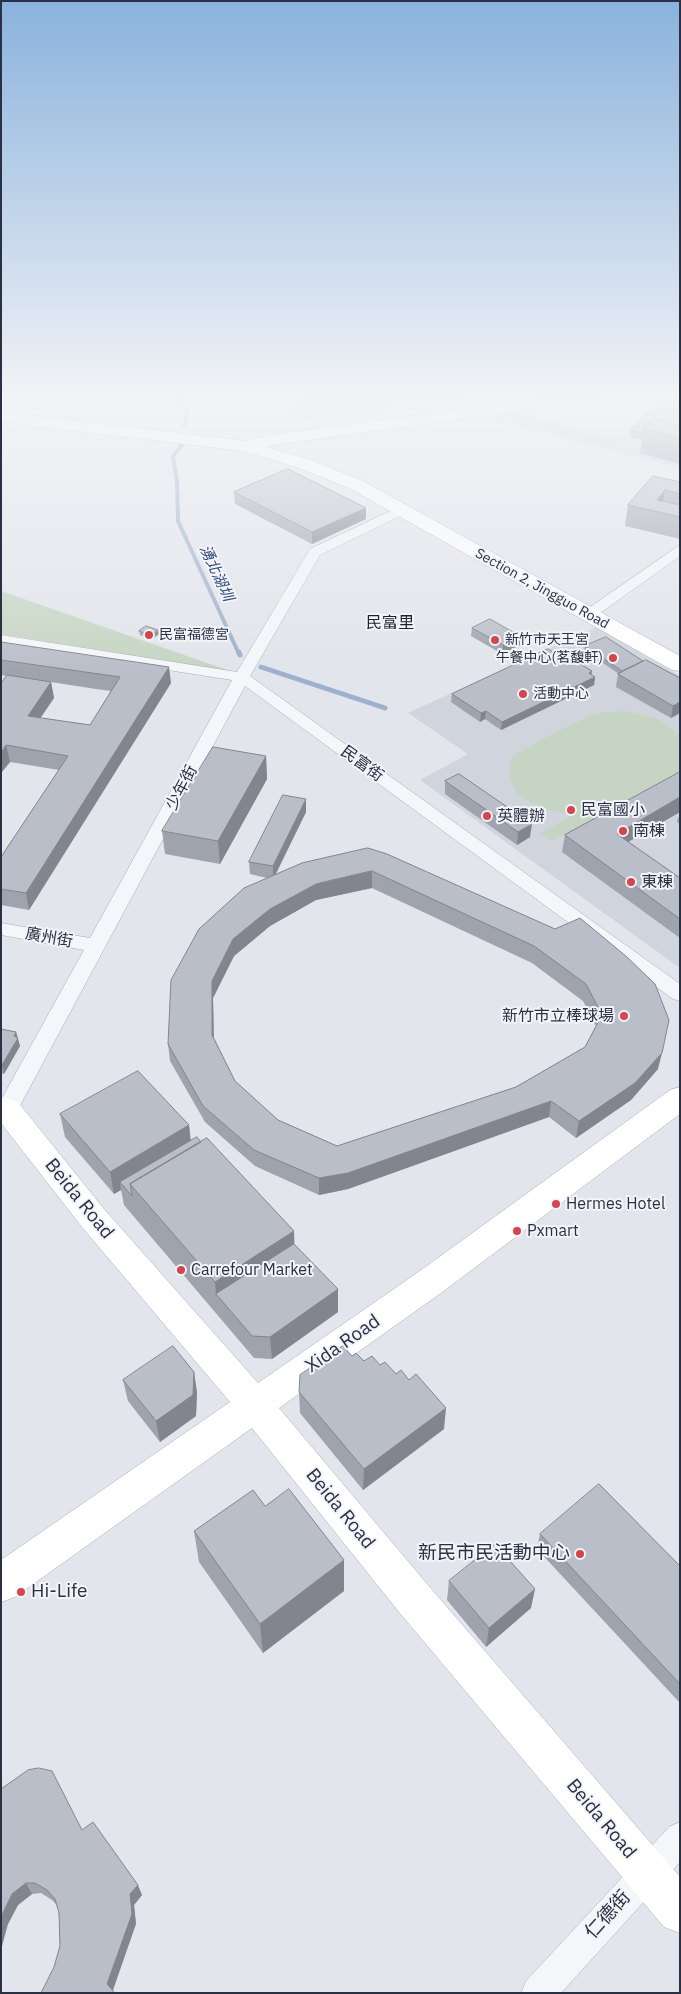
<!DOCTYPE html>
<html>
<head>
<meta charset="utf-8">
<style>
	body { margin:0 }
	#map { position:relative; width:681px; height:1994px; overflow:hidden; background:#e2e5eb; font-family:"IBM Plex Sans",sans-serif }
	canvas { display:block }
	.frame { position:absolute; inset:0; border:2px solid #2a3144; pointer-events:none }
</style>
</head>
<body>
<div id="map">
<canvas width="681" height="1994"></canvas>
<div class="frame"></div>
</div>
<script>
const ctx = document.querySelector('canvas').getContext('2d');
ctx.lineJoin = 'round';
function fill(path, color) { ctx.fillStyle = color; ctx.fill(path, 'evenodd'); }
function trace(path, color, width, dash) { ctx.strokeStyle = color; ctx.lineWidth = width; ctx.lineCap = dash ? 'butt' : 'round'; ctx.setLineDash(dash || []); ctx.stroke(path); }
function drawText(font, color, halo, rows, align = 'center') {
  ctx.font = font + ' "IBM Plex Sans","Noto Sans TC",sans-serif'; ctx.lineWidth = 4; ctx.setLineDash([]); ctx.textBaseline = 'middle'; ctx.strokeStyle = halo; ctx.fillStyle = color; for (const [text, x, y, turn = 0] of rows) {
    ctx.save(); ctx.translate(x, y); ctx.rotate((+turn || 0) * Math.PI / 180); ctx.textAlign = isNaN(turn) ? turn : align; if (halo) ctx.strokeText(text, 0, 0); ctx.fillText(text, 0, 0); ctx.restore();
  }
}
fill(new Path2D(`
	M304 395H490L304 420 292 415Z
	M650 409 680 416V468L485 418 518 412 618 438Z
	M596 627 680 676V968L420 780 468 754 408 713Z`), '#d0d4dd');
fill(new Path2D(`
	M311 401 337 409 323 417 296 409Z
	M520 415 617 442 610 447 499 419Z
	M1 591 233 672 1 634Z
	M626 711 658 719 680 735V771L552 841 541 833 572 815C549 812 512 803 510 774 509 769 509 764 512 759 517 750 583 718 596 714 606 711 616 712 626 711Z`), '#c6d5c3');
trace(new Path2D(`
	M177 395 188 413 184 425
	M183 443 173 457 177 482 178 521 239 654`), '#9db0cc', 4);
trace(new Path2D(`
	M239 652 240 655
	M261 667 385 708`), '#9db0cc', 5);
const street = new Path2D(`
	M401 506 408 510 406 513 320 555 250 676 680 984V1001L673 999 245 686 15 1115 7 1117 1 1115V1100L84 950 1 935V923L90 938 232 680 1 644V635L237 672 310 549Z
	M680 545V556L593 618H583L581 615 583 612Z
	M680 1822V1862L561 1993H521L526 1981 669 1827Z`);
const secondary = new Path2D(`
	M567 395H609L601 400 271 445 246 451 240 450 237 446 240 442 271 435Z
	M680 1087V1114L441 1293 279 1408 427 1584 680 1877V1933L664 1927 399 1612 252 1428 15 1597 1 1602V1560L230 1402 82 1227 1 1123V1097L17 1101 104 1209 258 1383 417 1273 670 1090Z`);
const primary = new Path2D(`
	M1 412 246 441 311 460 361 480 680 656V671L672 670 349 488 299 468 244 451 1 422Z`);
trace(street, '#a7abb6', 1);
trace(secondary, '#a7abb6', 1);
trace(primary, '#a1a8b7', 1);
fill(street, '#f5f6f9');
fill(secondary, '#fff');
fill(primary, '#fff');
fill(new Path2D(`
	M655 395H680V410L654 402Z
	M680 411V464L640 453 642 440 630 437 631 430Z
	M680 482V539L625 526 628 505Z
	M234 492 366 519 312 544 235 504Z
	M472 628 520 636V645L502 654 471 636Z
	M139 631 159 634 152 639 140 635Z
	M1 642 171 683 29 910 1 905V857L59 770 10 762 1 773 7 676 1 675ZM51 682 96 689 111 691 90 725 40 718 54 698Z
	M585 646 643 661 680 678V713L671 718 616 687 618 674H619L584 650Z
	M591 674 595 677 594 685 501 730 485 719 480 722 451 702 452 694Z
	M266 756 267 779 220 864 165 854 162 831Z
	M680 772V812L628 842 680 878V938L562 852 565 835Z
	M445 781 530 837 517 845 445 794Z
	M306 799V812L276 874 368 848 555 929 658 1069 631 1100 576 1138 549 1117 348 1189 319 1195 255 1166 205 1122 170 1061 168 1044 267 878 250 874 249 862ZM372 888 532 963 583 1001 596 1026 585 1047 516 1087 337 1146 278 1120 235 1081 214 1038 213 998 234 956 270 926 316 900Z
	M680 816V824L677 822 678 818Z
	M1 1029 16 1032 20 1046 4 1074 1 1073Z
	M60 1114 189 1125 191 1141 201 1142 294 1231V1244L338 1312 272 1359 254 1358 124 1205 121 1190 114 1194 65 1137Z
	M352 1356 364 1361 380 1365 444 1429 363 1490 300 1413 299 1392Z
	M194 1372 197 1393 196 1416 160 1442 128 1401 123 1380Z
	M265 1506 344 1591 263 1653 199 1562 194 1531Z
	M540 1534 680 1566V1703L537 1549Z
	M449 1581 531 1608 486 1647 447 1600Z
	M1 1789 82 1830 142 1895 134 1905 136 1924 54 1967 60 1946 59 1913 57 1905 52 1900 41 1893 32 1894 18 1905 8 1924Z`), '#9fa3ad');
fill(new Path2D(`
	M665 490 661 511 657 500Z
	M366 508V519L312 544V532Z
	M158 630 159 634 152 639 151 635Z
	M520 636V645L502 654 503 645Z
	M169 667 171 683 29 910 26 893Z
	M592 671 591 679 595 677 594 685 501 730 502 722Z
	M51 682 54 698 31 732 28 716Z
	M680 702V713L671 718 673 706Z
	M486 711 485 719 480 722 481 713Z
	M6 745 10 762 1 773V753Z
	M266 756 267 779 220 864 218 841Z
	M680 797V812L614 850 617 834Z
	M306 799V812L273 879V866Z
	M532 824 530 837 517 845 518 832Z
	M372 871V888L316 900 270 926 234 956 213 998 214 1052 212 1035V981L233 939 270 909 316 884Z
	M16 1032 20 1046 4 1074 2 1065Z
	M662 1053 658 1069 631 1100 576 1138 579 1121Z
	M551 1101 549 1117 348 1189 319 1195V1178Z
	M189 1125 191 1148 120 1182 121 1190 114 1194 110 1172Z
	M294 1231 295 1266 216 1294 215 1282Z
	M338 1289V1312L272 1359 270 1337Z
	M194 1372 197 1393 196 1416 160 1442 156 1421Z
	M446 1408 444 1429 363 1490 364 1469Z
	M344 1560V1591L263 1653 260 1624Z
	M535 1589 531 1608 486 1647 489 1628Z
	M26 1883 32 1894 18 1905 8 1924 1 1950V1917L2 1914 12 1894Z
	M138 1885 142 1895 134 1905 136 1924 112 1993 107 1984 130 1894Z`), '#82858d');
const building = new Path2D(`
	M658 405 680 411V426L654 419 644 428 643 433 631 430Z
	M654 419 680 426V438L644 428Z
	M288 469 366 508 312 532 234 492Z
	M653 476 680 482V494L665 490 657 500 680 505V517L628 505Z
	M490 619 520 636 503 645 472 628Z
	M146 626 158 630 151 635 139 631Z
	M606 637 643 661 622 671 585 646Z
	M1 642 169 667 26 893 1 889V857L68 756 6 745 1 753V683L7 675 51 682 28 716 90 725 120 677 1 660Z
	M548 649 553 652 557 650 592 671 589 673 595 677 502 722 486 711 481 713 452 694Z
	M646 660 680 678V702L673 706 618 674Z
	M213 747 266 756 218 841 162 831Z
	M680 772V797L617 834 680 878V919L565 835Z
	M459 774 532 824 518 832 445 781Z
	M283 795 306 799 273 866 249 862Z
	M368 848 387 854 555 929 580 918 627 957 655 984 669 1020 662 1053 635 1083 579 1121 551 1101 348 1173 319 1178 254 1150 203 1106 168 1044 171 980 199 929 244 888 302 863ZM372 871 534 946 586 984 602 1015 585 1047 516 1087 337 1146 278 1120 235 1081 212 1035V981L233 939 270 909 316 884Z
	M1 1029 16 1032 14 1036 18 1038 2 1065H1Z
	M138 1071 189 1125 110 1172 60 1114Z
	M197 1137 201 1142 130 1184 132 1196 120 1182Z
	M207 1138 294 1231 215 1282 130 1184Z
	M294 1244 338 1289 270 1337 252 1336 216 1294Z
	M173 1346 194 1372 193 1395 156 1421 123 1380Z
	M343 1346 352 1356 356 1353 364 1361 372 1356 380 1365 385 1362 396 1374 401 1370 409 1380 416 1374 446 1408 364 1469 299 1392 300 1375Z
	M599 1484 680 1566V1684L540 1534Z
	M289 1489 344 1560 260 1624 194 1531 253 1490 265 1506Z
	M495 1544 535 1589 489 1628 449 1581Z
	M39 1768 52 1771 82 1830 93 1822 138 1885 130 1894 132 1914 107 1984 115 1993H41L54 1967 60 1946 59 1913 55 1899 47 1890 35 1883H26L12 1894 1 1917V1789L28 1770Z`);
fill(building, '#b9bec9');
trace(building, '#82858d', 1);
const sky = ctx.createLinearGradient(0, 0, 0, 674);
sky.addColorStop(0, '#8ab2dd');
sky.addColorStop(0.59, '#f2f3f6');
sky.addColorStop(1, '#f2f3f600');
ctx.fillStyle = sky;
ctx.fillRect(0, 0, 681, 674);
for (const [x, y, r, color] of [
	[149,635,5,"#d3454f"],
	[495,640,5,"#d3454f"],
	[613,658,5,"#d3454f"],
	[523,694,5,"#d3454f"],
	[571,810,5,"#d3454f"],
	[487,816,5,"#d3454f"],
	[623,831,5,"#d3454f"],
	[631,882,5,"#d3454f"],
	[624,1016,5,"#d3454f"],
	[556,1204,5,"#d3454f"],
	[517,1231,5,"#d3454f"],
	[181,1270,5,"#d3454f"],
	[580,1554,5,"#d3454f"],
	[21,1592,5,"#d3454f"]
]) { const dot = new Path2D(); dot.arc(x, y, r, 0, 2 * Math.PI); ctx.fillStyle = color; ctx.fill(dot); trace(dot, '#f2f4f8', 2); }
drawText('14px', '#2a3144', '#f2f4f8', [
	["Section 2, Jingguo Road",542,589,29]
]);
drawText('14px', '#2a3144', '#f2f4f8', [
	["民富福德宮",159,635],
	["新竹市天王宮",505,640],
	["午餐中心(茗馥軒)",603,658,"right"],
	["活動中心",533,694]
], 'left');
drawText('italic 15px', '#324d79', '#f2f4f8', [
	["湧北湖圳",216,573,65]
]);
drawText('16px', '#1c2235', '#f2f4f8', [
	["民富里",390,623]
]);
drawText('16px', '#2a3144', '#f2f4f8', [
	["民富街",362,764,36],
	["少年街",182,788,-62],
	["廣州街",49,938,10]
]);
drawText('16px', '#2a3144', '#f2f4f8', [
	["民富國小",581,810],
	["英體辦",497,816],
	["南棟",633,831],
	["東棟",641,882],
	["新竹市立棒球場",614,1016,"right"],
	["Hermes Hotel",566,1204],
	["Pxmart",527,1231],
	["Carrefour Market",191,1270]
], 'left');
drawText('19px', '#2a3144', '#f2f4f8', [
	["Beida Road",79,1199,51],
	["Xida Road",343,1344,-35],
	["Beida Road",340,1509,51],
	["Beida Road",601,1819,50],
	["仁德街",608,1915,-48]
]);
drawText('19px', '#2a3144', '#f2f4f8', [
	["新民市民活動中心",570,1554],
	["Hi-Life",31,1592,"left"]
], 'right');
</script>
</body>
</html>
